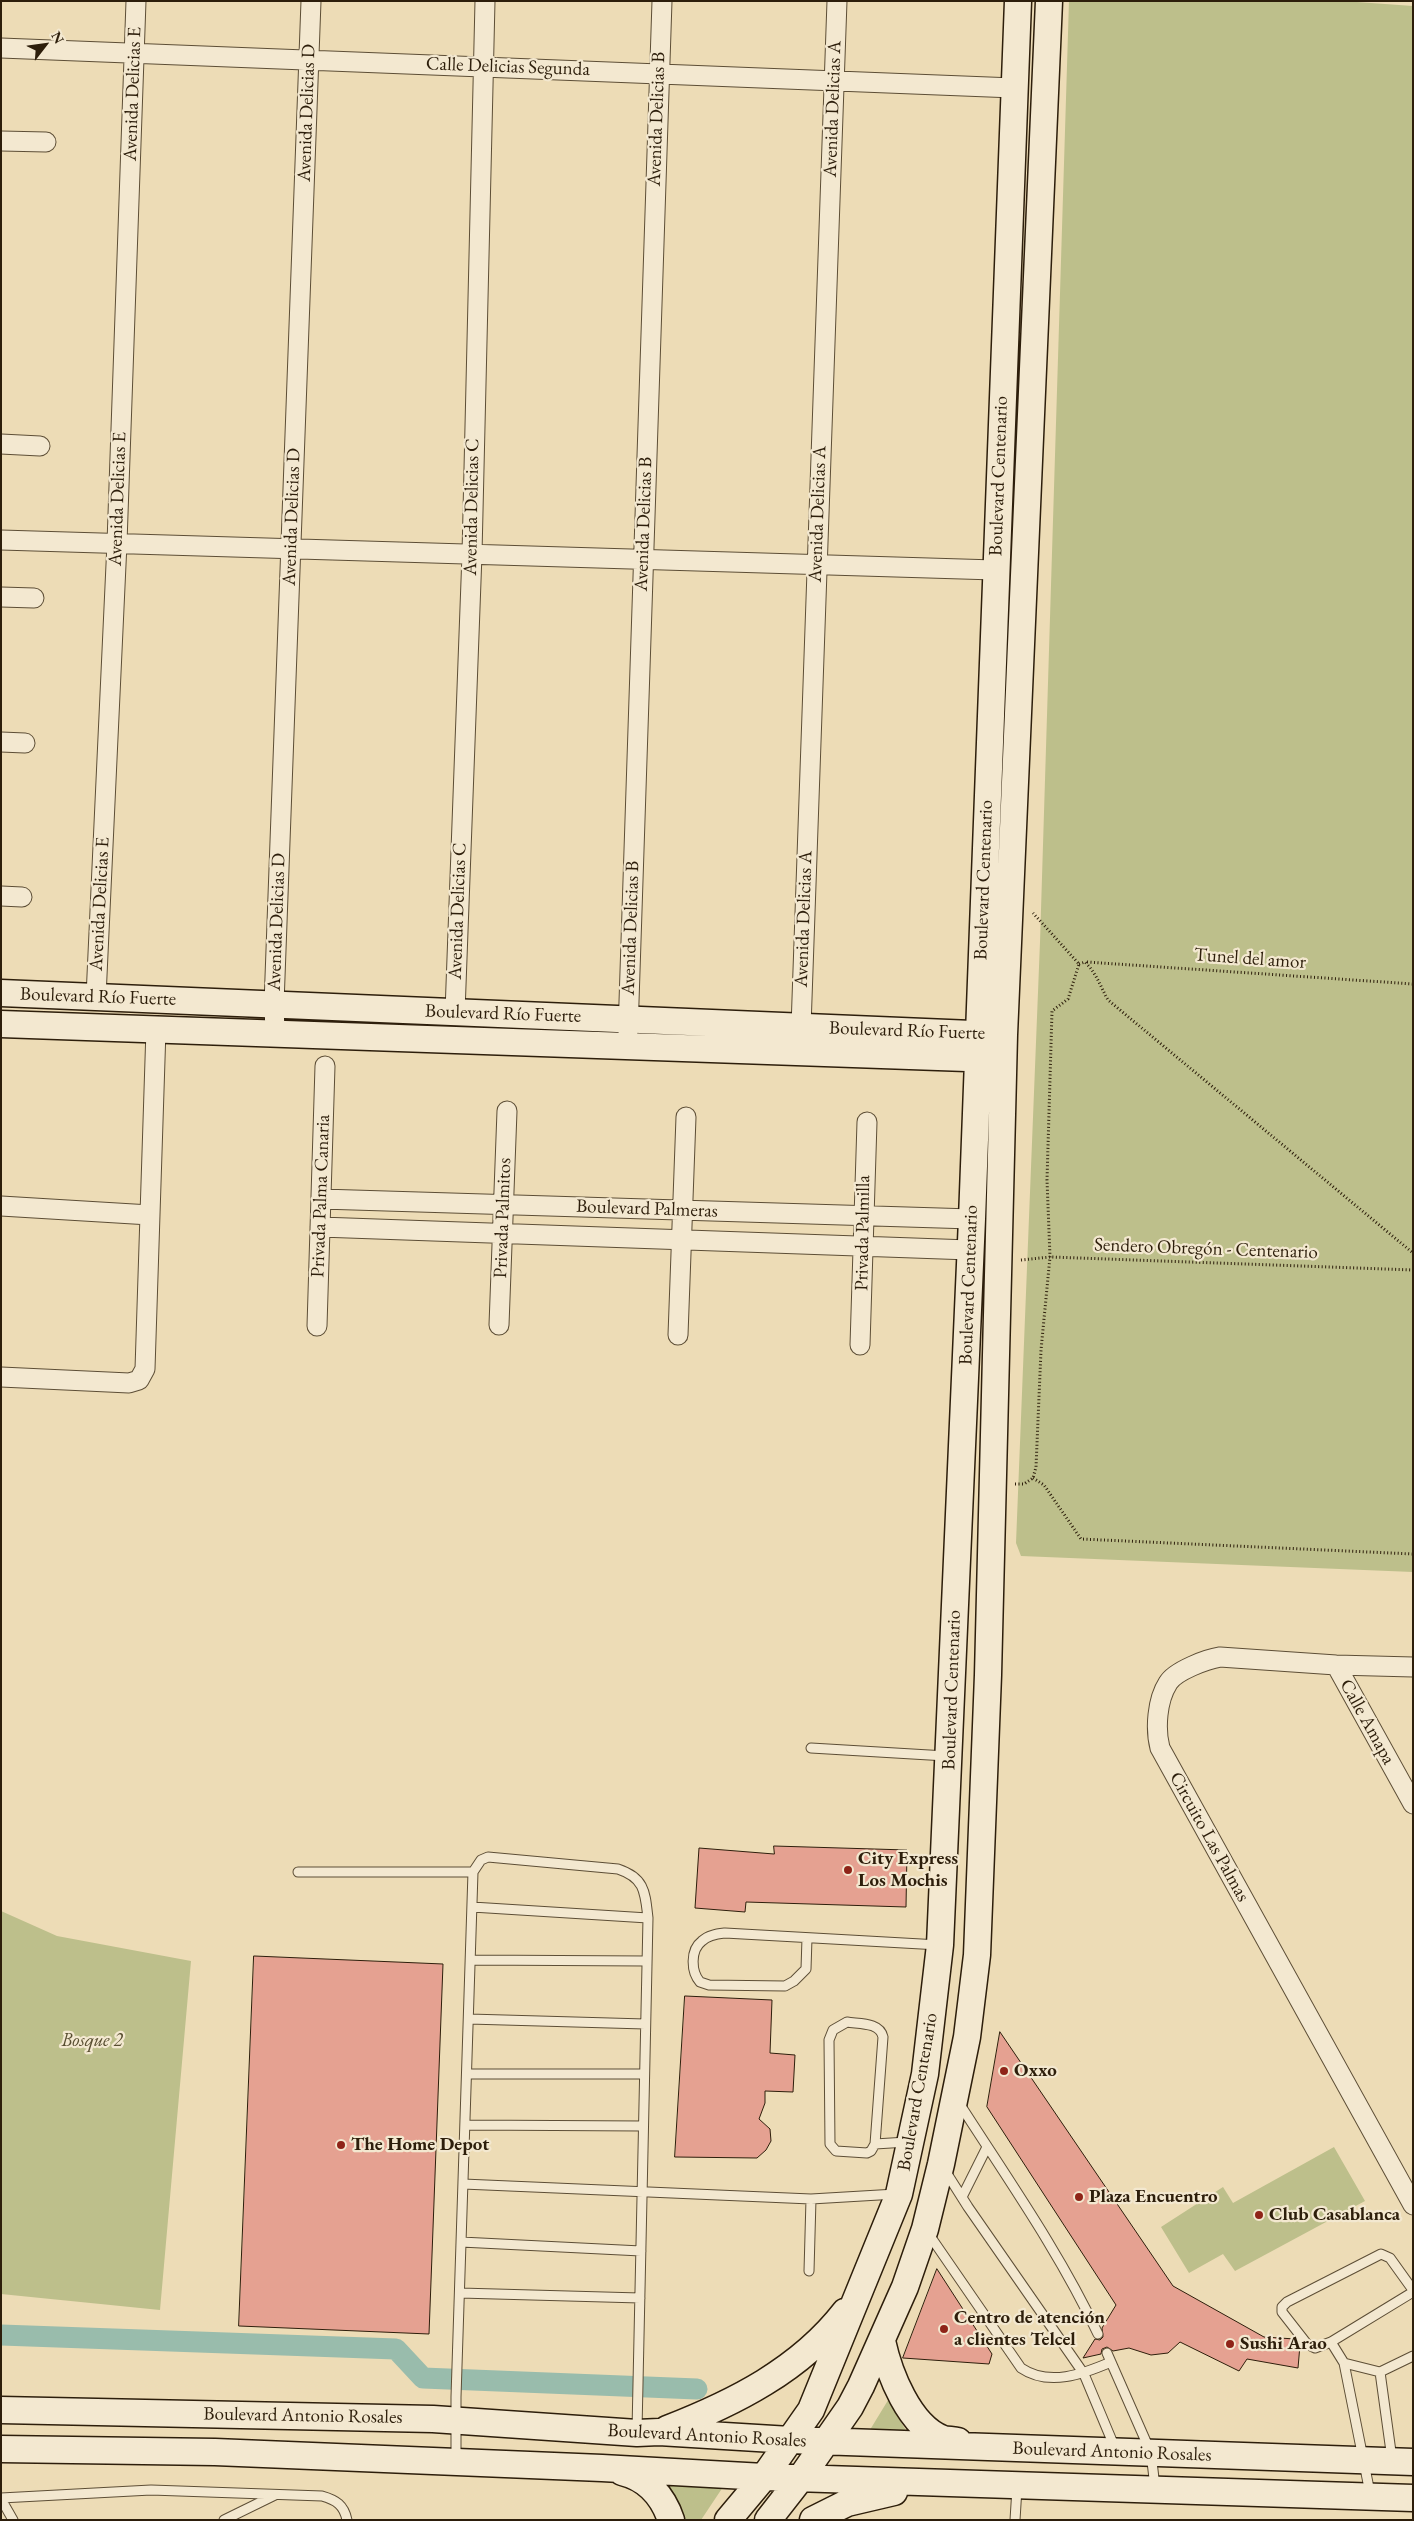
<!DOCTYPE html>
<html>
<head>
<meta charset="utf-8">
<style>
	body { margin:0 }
	#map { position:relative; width:1414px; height:2521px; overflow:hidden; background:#eddcb6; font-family:"EB Garamond",serif }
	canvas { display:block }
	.frame { position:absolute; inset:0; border:2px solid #2d1e0b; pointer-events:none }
	.north { position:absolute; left:20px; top:20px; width:50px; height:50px; -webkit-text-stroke:4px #f3e8d0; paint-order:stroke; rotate:60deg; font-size:14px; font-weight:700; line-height:20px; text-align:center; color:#2d1e0b }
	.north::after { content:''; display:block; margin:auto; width:18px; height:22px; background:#2d1e0b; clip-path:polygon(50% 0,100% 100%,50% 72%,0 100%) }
</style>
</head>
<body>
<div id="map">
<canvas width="1414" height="2521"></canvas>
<div class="frame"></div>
<div class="north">N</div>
</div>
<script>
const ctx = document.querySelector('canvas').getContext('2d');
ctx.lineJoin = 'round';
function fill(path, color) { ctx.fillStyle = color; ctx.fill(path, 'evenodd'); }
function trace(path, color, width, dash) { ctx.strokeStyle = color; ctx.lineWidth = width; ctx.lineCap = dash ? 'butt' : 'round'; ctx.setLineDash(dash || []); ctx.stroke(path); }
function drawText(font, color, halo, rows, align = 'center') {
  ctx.font = font + ' "EB Garamond",serif'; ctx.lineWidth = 4.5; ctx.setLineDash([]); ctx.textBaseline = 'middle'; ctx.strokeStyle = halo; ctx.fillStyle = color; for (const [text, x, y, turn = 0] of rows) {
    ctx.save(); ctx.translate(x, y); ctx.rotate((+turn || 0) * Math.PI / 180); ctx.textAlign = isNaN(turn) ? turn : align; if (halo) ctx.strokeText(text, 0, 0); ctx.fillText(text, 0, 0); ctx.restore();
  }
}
fill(new Path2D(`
	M1069 1H1343L1413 6V1572L1021 1556 1016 1543 1040 942Z
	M1 1911 57 1936 191 1961 160 2310 1 2294Z
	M1334 2147 1365 2201 1235 2271 1223 2254 1189 2273 1161 2227 1223 2187 1233 2203Z
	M890 2397 893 2409 907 2432 865 2438Z
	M656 2481 723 2487 701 2520H683Z`), '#bdbf8b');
trace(new Path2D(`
	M1 2335 396 2349 423 2378 697 2389`), '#99bcac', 21);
const building = new Path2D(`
	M774 1846 907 1850 906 1907 746 1902 745 1912 695 1908 699 1848 774 1854Z
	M254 1956 443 1964 429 2334 239 2326Z
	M685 1996 772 2000 770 2053 795 2055 793 2092 765 2091V2103L759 2119 770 2129 771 2141 766 2150 757 2158 675 2157Z
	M1000 2032 1173 2286 1264 2337 1295 2339 1300 2345 1298 2368 1247 2359 1239 2371 1180 2342 1168 2353 1151 2355 1129 2348 1113 2351 1107 2347 1102 2349 1101 2354 1083 2358 1095 2339 1100 2340 1103 2337 1102 2328 1116 2305 987 2107Z
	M937 2269 992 2354 989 2364 903 2358Z`);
fill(building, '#e5a191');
trace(building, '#2d1e0b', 1);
const lane = new Path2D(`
	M811 1748 946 1756
	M298 1872H473L456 2397V2459
	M473 1872 481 1860 488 1857 618 1869C645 1878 645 1892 648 1918L637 2430
	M472 1907 648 1918
	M807 1938 806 1969 794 1981 785 1986 709 1985 700 1982C691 1972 690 1950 702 1941 708 1935 717 1934 725 1933L939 1945
	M471 1960 646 1961
	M469 2019 645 2024
	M847 2022C859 2024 880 2022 883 2037L875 2144 871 2151 867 2153 836 2151 830 2144 829 2040 833 2030Z
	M467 2074H644
	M959 2103C1007 2178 1060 2253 1098 2334
	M465 2125 643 2126
	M875 2144 907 2142
	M944 2169 968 2207 1084 2374 1115 2448
	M463 2184 811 2199 896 2194
	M962 2197 987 2147
	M928 2233 1021 2368C1049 2387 1083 2374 1111 2362
	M461 2242 641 2251
	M809 2271 811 2199
	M1413 2290 1390 2258 1381 2254 1287 2302 1282 2307V2312L1307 2344 1315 2348 1331 2342 1413 2292
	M460 2293 640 2298
	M1331 2342 1344 2363 1370 2493
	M1107 2353 1151 2453 1155 2487
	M1344 2363 1380 2372
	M1392 2459 1380 2372 1413 2356
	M1 2498 151 2490 322 2496C336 2500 344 2505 347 2520
	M1 2499 13 2520
	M224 2520 275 2495
	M1015 2520 1017 2488`);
const street = new Path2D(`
	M1 48 1014 88
	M1 141 46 142
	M1 444 40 446
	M1 540 995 570
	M1 597 34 598
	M1 742 25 743
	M1 896 22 897
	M96 997 117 543 136 1
	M455 1012 472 554 485 1
	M801 1027 837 1
	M628 1032 662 1
	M275 1033 274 1004 311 1
	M321 1199 972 1219
	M1 1206 150 1215
	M320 1227 970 1250
	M499 1325 507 1111
	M317 1326 325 1066
	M678 1335 686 1117
	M860 1345 867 1122
	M1 1377 129 1383 139 1380 145 1369 156 1029
	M1336 1665 1413 1804
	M1413 1667 1336 1665 1220 1657C1207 1659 1175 1671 1168 1683 1157 1700 1155 1729 1160 1748L1413 2205`);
const secondary = new Path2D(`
	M1 993 996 1035
	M1 1024 995 1059
	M882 2341C889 2373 909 2426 943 2439 947 2440 954 2440 958 2441
	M1 2410 433 2419 637 2433 659 2432 790 2440 1413 2462
	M667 2429C734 2403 800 2370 845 2312
	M1 2449 215 2452 602 2468 764 2477 1413 2498
	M622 2472C647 2478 663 2496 671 2520
	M728 2520 764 2477 811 2410 899 2194 925 2074 940 1945 972 1219 1018 1
	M768 2520 800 2479 850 2407 861 2386 905 2287 925 2229 941 2164 967 2037 977 1955 988 1675 1004 1035 1049 1
	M813 2520 847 2503 894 2492`);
trace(lane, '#5d4e36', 11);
trace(street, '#5d4e36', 21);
trace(secondary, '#2d1e0b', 29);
trace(new Path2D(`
	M1087 962 1413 984
	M1079 964 1085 962C1097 974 1100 986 1108 1000L1413 1253
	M1021 1260 1050 1257 1413 1270
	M1033 1478 1044 1485 1081 1539 1413 1554
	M1015 1484H1024L1033 1478 1036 1467 1041 1350 1050 1257 1047 1180 1052 1011 1068 999 1079 964 1033 913`), '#2d1e0b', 3, [1, 2.5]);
trace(lane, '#f3e8d0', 9);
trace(street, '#f3e8d0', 19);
trace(secondary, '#f3e8d0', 26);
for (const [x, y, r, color] of [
	[848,1870,5,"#8f2418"],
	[1004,2071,5,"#8f2418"],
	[341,2145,5,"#8f2418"],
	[1079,2197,5,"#8f2418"],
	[1259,2215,5,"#8f2418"],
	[944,2329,5,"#8f2418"],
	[1230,2344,5,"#8f2418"]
]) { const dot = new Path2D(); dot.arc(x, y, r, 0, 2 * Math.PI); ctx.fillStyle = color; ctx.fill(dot); trace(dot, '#f3e8d0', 2); }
drawText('19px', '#2d1e0b', '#f3e8d0', [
	["Calle Delicias Segunda",508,67,2],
	["Avenida Delicias E",133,94,-88],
	["Avenida Delicias A",833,109,-88],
	["Avenida Delicias D",307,113,-88],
	["Avenida Delicias B",657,119,-88],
	["Boulevard Centenario",999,476,-88],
	["Avenida Delicias E",118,499,-88],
	["Avenida Delicias C",472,507,-89],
	["Avenida Delicias A",818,514,-88],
	["Avenida Delicias D",292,517,-88],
	["Avenida Delicias B",644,524,-88],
	["Boulevard Centenario",984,880,-88],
	["Avenida Delicias E",100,904,-87],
	["Avenida Delicias C",458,911,-88],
	["Avenida Delicias A",804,919,-88],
	["Avenida Delicias D",277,922,-88],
	["Avenida Delicias B",631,928,-88],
	["Tunel del amor",1250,959,4],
	["Boulevard Río Fuerte",98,997,2],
	["Boulevard Río Fuerte",503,1014,2],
	["Boulevard Río Fuerte",907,1031,2],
	["Privada Palma Canaria",321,1196,-88],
	["Boulevard Palmeras",647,1209,2],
	["Privada Palmitos",503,1218,-88],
	["Privada Palmilla",863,1233,-89],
	["Sendero Obregón - Centenario",1206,1249,2],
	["Boulevard Centenario",969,1285,-88],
	["Boulevard Centenario",952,1690,-88],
	["Calle Amapa",1367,1722,61],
	["Circuito Las Palmas",1209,1837,61],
	["Boulevard Centenario",918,2092,-80],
	["Boulevard Antonio Rosales",303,2416,1],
	["Boulevard Antonio Rosales",707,2436,3],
	["Boulevard Antonio Rosales",1112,2452,2]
]);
drawText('bold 19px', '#2d1e0b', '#f3e8d0', [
	["City Express",858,1859],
	["Los Mochis",858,1881],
	["Oxxo",1014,2071],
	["The Home Depot",351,2145],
	["Plaza Encuentro",1089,2197],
	["Club Casablanca",1269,2215],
	["Centro de atención",954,2318],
	["a clientes Telcel",954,2340],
	["Sushi Arao",1240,2344]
], 'left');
drawText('italic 19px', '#584e31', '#f3e8d0', [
	["Bosque 2",92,2041]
]);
</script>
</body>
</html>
